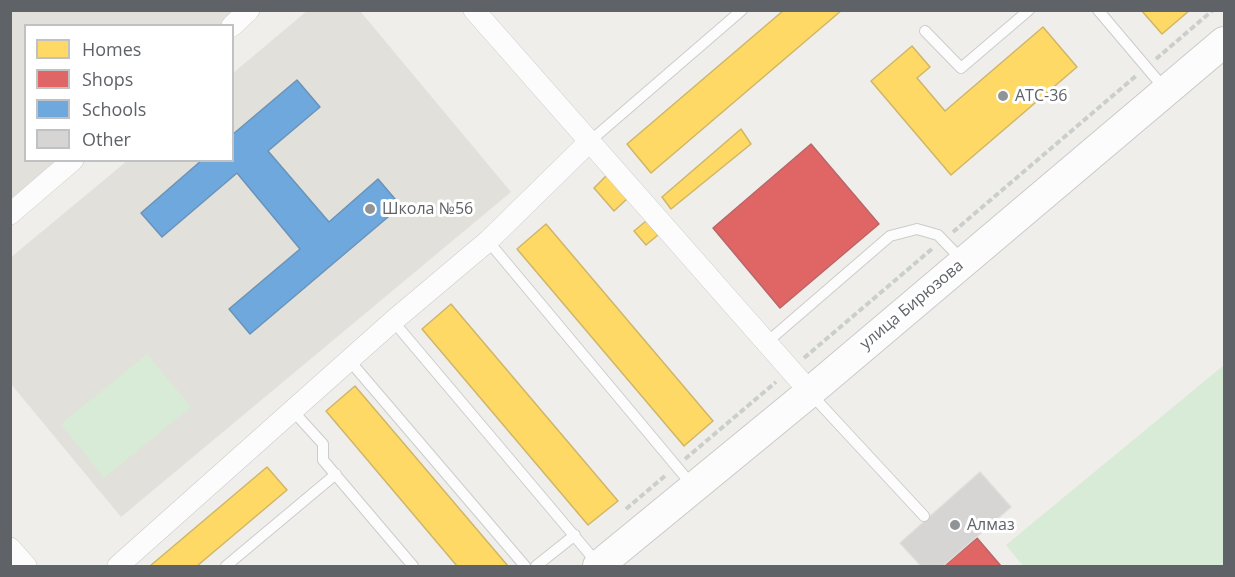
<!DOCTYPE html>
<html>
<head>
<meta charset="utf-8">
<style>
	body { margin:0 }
	#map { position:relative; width:1235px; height:577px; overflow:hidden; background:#efeeea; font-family:"Open Sans",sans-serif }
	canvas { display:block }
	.frame { position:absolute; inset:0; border:12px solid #5f6368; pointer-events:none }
	.legend { position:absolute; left:24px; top:24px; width:210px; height:138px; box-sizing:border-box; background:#fff; border:2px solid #bfc1c3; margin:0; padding:8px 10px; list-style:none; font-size:18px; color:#5f6368 }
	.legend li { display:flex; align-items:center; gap:12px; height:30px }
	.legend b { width:30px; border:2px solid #bfc1c3 }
</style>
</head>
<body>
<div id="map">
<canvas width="1235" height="577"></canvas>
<div class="frame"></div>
<ul class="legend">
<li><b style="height:16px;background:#ffd966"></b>Homes</li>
<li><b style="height:16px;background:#e06666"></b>Shops</li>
<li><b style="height:16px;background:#6fa8dc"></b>Schools</li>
<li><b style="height:16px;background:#d6d5d3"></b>Other</li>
</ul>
</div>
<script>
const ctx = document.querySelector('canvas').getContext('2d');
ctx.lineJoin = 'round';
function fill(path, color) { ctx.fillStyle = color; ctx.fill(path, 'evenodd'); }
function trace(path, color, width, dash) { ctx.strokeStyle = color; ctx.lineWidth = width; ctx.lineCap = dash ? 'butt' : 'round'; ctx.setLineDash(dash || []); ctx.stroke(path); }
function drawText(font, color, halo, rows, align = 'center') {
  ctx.font = font + ' "Open Sans",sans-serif'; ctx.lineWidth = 6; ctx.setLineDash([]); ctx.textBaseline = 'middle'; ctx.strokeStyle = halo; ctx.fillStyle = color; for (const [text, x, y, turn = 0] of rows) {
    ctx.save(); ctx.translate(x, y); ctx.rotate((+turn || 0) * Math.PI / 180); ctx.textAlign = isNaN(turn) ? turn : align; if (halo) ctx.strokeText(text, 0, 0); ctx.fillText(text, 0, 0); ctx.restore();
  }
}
fill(new Path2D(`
	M11 11H242L224 25 26 26V160L62 161 11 203Z
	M307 11H360L511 192 121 517 11 384 10 258 127 161 232 160 233 73Z`), '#e2e0da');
fill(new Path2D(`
	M147 354 191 407 104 478 61 424Z
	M1224 365V566H1023L1006 545Z`), '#d8ebd6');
const homes = new Path2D(`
	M784 10H842L651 173 627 144Z
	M1141 10H1190L1162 34Z
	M1043 27 1077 67 951 175 871 81 912 46 930 67 917 78 945 111Z
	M741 129 751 144 671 209 662 197Z
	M607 175 627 199 614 211 594 188Z
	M646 221 658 235 646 245 634 231Z
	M546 224 713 421 684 446 517 249Z
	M451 304 618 501 588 525 422 329Z
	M355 386 508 566H457L326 411Z
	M267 467 287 490 197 566H150Z`);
fill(homes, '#ffd966');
trace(homes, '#cfb667', 1.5);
const shops = new Path2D(`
	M811 144 879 224 780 308 713 228Z
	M977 538 1001 566H944Z`);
fill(shops, '#e06666');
trace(shops, '#b96567', 1.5);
const schools = new Path2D(`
	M297 80 320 107 268 151 329 222 378 179 401 206 250 334 229 309 300 249 237 173 162 237 141 213 202 160H232V135Z`);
fill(schools, '#6fa8dc');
trace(schools, '#6a93b9', 1.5);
const building = new Path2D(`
	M980 472 1011 507 943 566H921L900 543Z`);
fill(building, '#d6d5d3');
trace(building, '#deddd9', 1.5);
const lane = new Path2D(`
	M1098 10 1164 88
	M925 31 961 68 1029 10
	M589 142 742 10
	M488 241 692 485
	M393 321 598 564
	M766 343 890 236 917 229 938 235 962 260
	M349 360 525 566
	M810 393 924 516
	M293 411 323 444V460L413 566
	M226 566 336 474
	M536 566 575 535`);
const street = new Path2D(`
	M474 10 810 392
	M232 26 249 10
	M10 214 73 160
	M10 548 26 566
	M118 566 393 321 488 241 589 142`);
const secondary = new Path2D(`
	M598 566 810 392 1224 42`);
trace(lane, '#cbcccc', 12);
trace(street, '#cbcccc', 22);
trace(secondary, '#cacacb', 32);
trace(new Path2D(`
	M1156 59 1213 10
	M953 232 1137 75
	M804 358 933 248
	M685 459 776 382
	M626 509 666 475`), '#cacfcc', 4, [6, 3]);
trace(lane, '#fdfcfc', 10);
trace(street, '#fdfcfc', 21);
trace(secondary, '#fdfcfc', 30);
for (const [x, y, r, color] of [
	[1003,96,6,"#919496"],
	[370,209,6,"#919496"],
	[955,525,6,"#919496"]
]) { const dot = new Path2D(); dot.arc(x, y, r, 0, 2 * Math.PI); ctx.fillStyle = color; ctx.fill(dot); trace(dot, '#fff', 2); }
drawText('16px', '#5f6368', '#fff', [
	["АТС-36",1015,96],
	["Школа №56",382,209],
	["Алмаз",967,525]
], 'left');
drawText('16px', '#5f6368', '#fff', [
	["улица Бирюзова",912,305,-40]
]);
</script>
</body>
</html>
